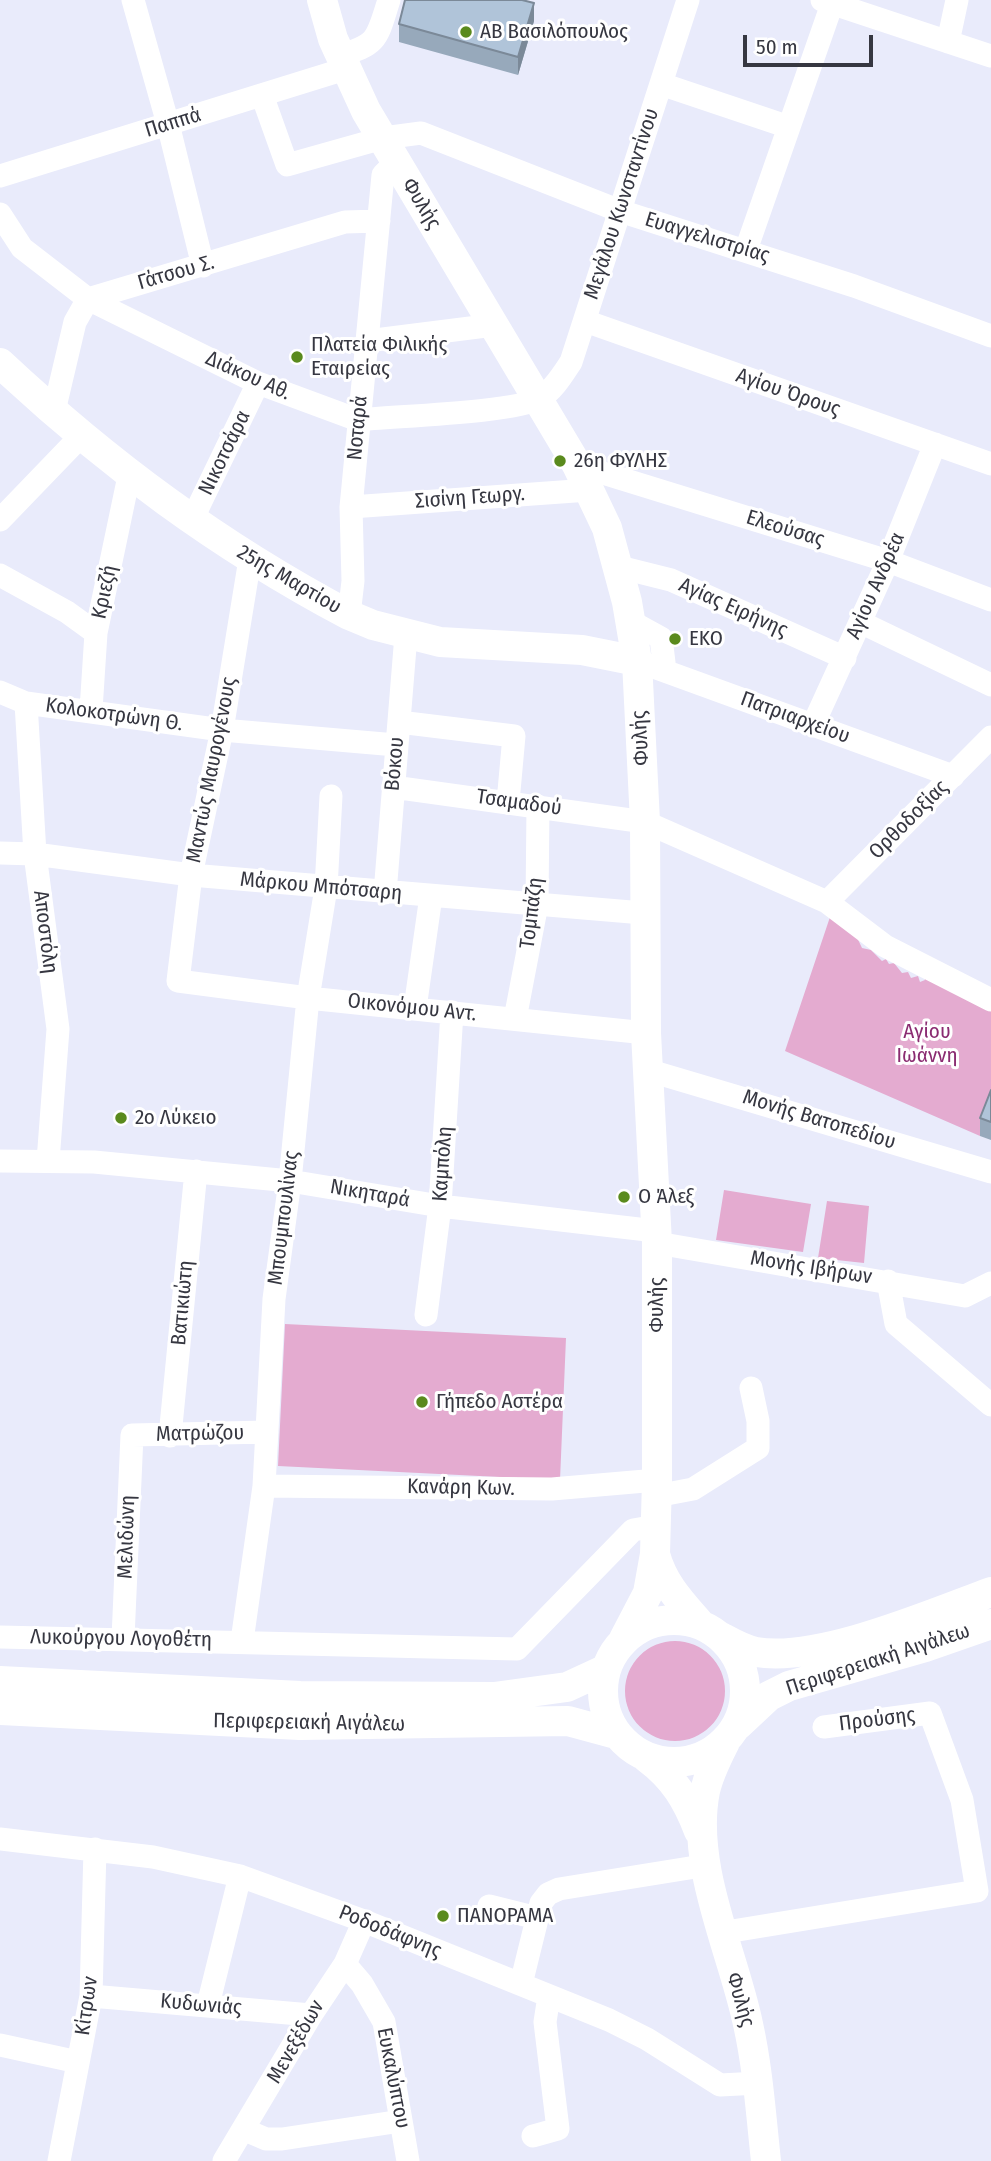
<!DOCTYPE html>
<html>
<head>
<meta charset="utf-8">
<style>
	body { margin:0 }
	#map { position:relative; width:991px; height:2161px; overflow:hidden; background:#e9ebfb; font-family:"Fira Sans Condensed",sans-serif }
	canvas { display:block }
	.scale { position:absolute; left:743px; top:35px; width:130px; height:32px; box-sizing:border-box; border:4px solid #363741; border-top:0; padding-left:9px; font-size:21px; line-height:24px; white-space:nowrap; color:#363741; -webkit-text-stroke:5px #fff; paint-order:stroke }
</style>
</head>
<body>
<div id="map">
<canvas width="991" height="2161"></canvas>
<div class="scale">50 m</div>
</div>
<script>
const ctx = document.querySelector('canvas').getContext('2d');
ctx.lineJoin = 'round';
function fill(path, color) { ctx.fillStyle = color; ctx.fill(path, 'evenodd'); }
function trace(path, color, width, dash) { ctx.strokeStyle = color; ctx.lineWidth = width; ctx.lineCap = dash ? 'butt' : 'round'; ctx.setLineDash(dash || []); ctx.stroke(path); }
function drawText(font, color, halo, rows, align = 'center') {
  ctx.font = font + ' "Fira Sans Condensed",sans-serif'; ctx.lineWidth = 6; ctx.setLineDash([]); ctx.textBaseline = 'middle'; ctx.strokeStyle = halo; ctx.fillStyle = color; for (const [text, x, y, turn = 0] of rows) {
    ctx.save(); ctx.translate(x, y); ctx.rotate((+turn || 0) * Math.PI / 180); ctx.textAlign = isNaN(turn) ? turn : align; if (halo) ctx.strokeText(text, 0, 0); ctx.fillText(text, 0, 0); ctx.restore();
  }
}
fill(new Path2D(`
	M830 917 854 931 862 948 871 950 882 961 886 959 889 964 894 963 902 973 908 972 911 978 918 976 920 982 925 980 923 972 991 1007V1108L980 1136 785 1051Z
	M724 1190 811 1204 803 1252 716 1240Z
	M827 1201 869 1206 864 1263 818 1258Z
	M285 1324 566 1338 560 1480 278 1466Z
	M625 1691a50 50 0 1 1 100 0a50 50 0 1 1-100 0Z`), '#e4abd0');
trace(new Path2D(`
	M133 0 168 124 203 266
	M822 0 991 56
	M948 42 957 0
	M340 55C379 45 377 37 389 0
	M661 84 789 127
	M262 95 287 165 383 138 421 133 620 211 854 286 991 336
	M0 176 345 69
	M0 214 22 248 88 299 258 383 358 420C394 416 515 413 540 398 553 391 563 374 571 362L688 0
	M746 250 832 4
	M585 321 991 464
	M367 341 494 325
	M54 411 75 322 88 299 345 222 379 221
	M577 465 888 561 991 600
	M351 507 589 490
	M0 520 81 436
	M191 522 258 383
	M250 559 222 730 191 875 178 981 308 998 646 1033
	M619 567 671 580 845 658
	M0 575 67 612 96 633
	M349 615 353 581 351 507 383 175 396 162
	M630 621 661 638 665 671
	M860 622 991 685
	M637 661 953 776
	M0 692 26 703 222 730 396 745
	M26 703 35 854 58 1029 48 1161
	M91 710 96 633 129 476
	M399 722 514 736 508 802
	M813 725 888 561 935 444
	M393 787 645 822 827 902 885 946 991 1000
	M0 853 35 854 191 875 643 913
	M385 893 406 635
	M827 902 991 737
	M415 1008 431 896
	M515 1019 537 904 538 806
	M647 1070 991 1172
	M0 1161 94 1162 290 1181 440 1206 656 1231
	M657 1243 965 1296 991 1283
	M888 1281 896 1324 991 1405
	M426 1315 440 1206 452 1012
	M170 1436 196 1171
	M264 1486 552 1489 657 1480
	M656 1496 693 1489 758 1448V1421L751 1388
	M0 1637 517 1649 633 1530 656 1526
	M123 1638 132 1435 267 1432
	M242 1641 264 1486 274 1299 290 1181 308 998 326 888 331 796
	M0 1839 153 1857 240 1876 364 1921 609 2020 647 2039 720 2085 759 2083
	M489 1906 537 1918
	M720 1933 977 1891 962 1800 930 1713 824 1727
	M345 1964 362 1984 384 2022 408 2161
	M521 1984 541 1903 548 1894 559 1889 708 1865
	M91 1996 311 2015
	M208 2005 240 1876
	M0 2045 78 2062
	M245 2130 266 2139H282L401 2121
	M533 2136 558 2129 545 2022 549 1996
	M59 2161 91 1996 95 1849
	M224 2161 311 2015 345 1964 364 1921`), '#fff', 23);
trace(new Path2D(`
	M322 0 333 39 366 111 577 465 607 528 627 602 637 661 645 822 646 1033 657 1243V1480L655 1554 648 1593 624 1639
	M0 363C108 464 219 546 349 615L373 625 440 642 582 650 637 661
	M655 1554C663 1584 681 1602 701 1625
	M603 1691a71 71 0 1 1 142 0a71 71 0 1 1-142 0Z
	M721 1637C732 1643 744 1650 756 1652 818 1663 931 1614 991 1592
	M0 1681 300 1696 494 1697 567 1687 606 1669
	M0 1710 300 1725 568 1721 616 1734
	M738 1725 769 1696 789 1686 925 1647 991 1624
	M725 1742C717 1758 709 1773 705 1791 690 1866 733 1952 748 2024 758 2069 761 2115 766 2161
	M647 1758C674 1778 687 1800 699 1831`), '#fff', 30);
fill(new Path2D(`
	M534 21 518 75 399 42V24Z
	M991 1090V1140L980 1136V1118Z`), '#97a9bb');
fill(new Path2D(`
	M534 3V21L518 75V57Z`), '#7b8998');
const building = new Path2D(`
	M405 0H522L534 3 518 57 399 24Z
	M991 1090V1122L980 1118Z`);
fill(building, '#b0c4d9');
trace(building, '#7b8998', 2);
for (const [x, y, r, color] of [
	[466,32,7,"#5a8a1d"],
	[297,357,7,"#5a8a1d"],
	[560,461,7,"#5a8a1d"],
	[675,639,7,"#5a8a1d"],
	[121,1118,7,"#5a8a1d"],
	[624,1197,7,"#5a8a1d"],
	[422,1402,7,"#5a8a1d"],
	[443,1916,7,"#5a8a1d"]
]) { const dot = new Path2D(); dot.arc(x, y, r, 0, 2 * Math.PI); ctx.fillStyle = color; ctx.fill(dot); trace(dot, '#fff', 2.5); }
drawText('21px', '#363741', '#fff', [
	["ΑΒ Βασιλόπουλος",480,32],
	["Πλατεία Φιλικής",311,345],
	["Εταιρείας",311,369],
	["26η ΦΥΛΗΣ",574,461],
	["EKO",689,639],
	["2ο Λύκειο",135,1118],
	["Ο Άλεξ",638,1197],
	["Γήπεδο Αστέρα",436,1402],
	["ΠΑΝΟΡΑΜΑ",457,1916]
], 'left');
drawText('21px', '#363741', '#fff', [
	["Παππά",173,123,-17],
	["Φυλής",421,204,59],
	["Μεγάλου Κωνσταντίνου",622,204,-72],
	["Ευαγγελιστρίας",707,238,17],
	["Γάτσου Σ.",176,273,-16],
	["Διάκου Αθ.",248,376,24],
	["Αγίου Όρους",788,393,19],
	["Νοταρά",358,428,-85],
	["Νικοτσάρα",225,453,-64],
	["Σισίνη Γεωργ.",470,498,-4],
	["Ελεούσας",785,529,17],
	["25ης Μαρτίου",289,580,30],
	["Αγίου Ανδρέα",876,586,-66],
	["Κριεζή",105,592,-78],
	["Αγίας Ειρήνης",733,608,24],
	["Κολοκοτρώνη Θ.",114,715,8],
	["Πατριαρχείου",795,718,20],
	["Φυλής",641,738,-93],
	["Βόκου",395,764,-85],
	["Μαντώς Μαυρογένους",212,770,-79],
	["Τσαμαδού",519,803,8],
	["Ορθοδοξίας",909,820,-45],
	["Μάρκου Μπότσαρη",321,887,5],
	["Τομπάζη",532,913,-83],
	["Αποστόλη",45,932,83],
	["Οικονόμου Αντ.",412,1008,6],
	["Μονής Βατοπεδίου",819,1120,17],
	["Καμπόλη",443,1164,-86],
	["Νικηταρά",370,1194,10],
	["Μπουμπουλίνας",284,1218,-83],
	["Μονής Ιβήρων",811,1268,9],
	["Βατικιώτη",183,1303,-85],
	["Φυλής",657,1305,-90],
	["Ματρώζου",200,1434,-1],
	["Κανάρη Κων.",461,1488,1],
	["Μελιδώνη",127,1537,-88],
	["Λυκούργου Λογοθέτη",121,1639,1],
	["Περιφερειακή Αιγάλεω",878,1660,-18],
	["Προύσης",877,1720,-7],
	["Περιφερειακή Αιγάλεω",309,1723,1],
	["Ροδοδάφνης",390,1932,22],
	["Φυλής",740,2000,74],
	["Κυδωνιάς",201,2005,5],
	["Κίτρων",87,2006,-82],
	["Μενεξέδων",296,2042,-60],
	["Ευκαλύπτου",393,2078,79]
]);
drawText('21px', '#8a2b71', '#fff', [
	["Αγίου",927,1032],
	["Ιωάννη",927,1056]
]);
</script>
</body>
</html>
